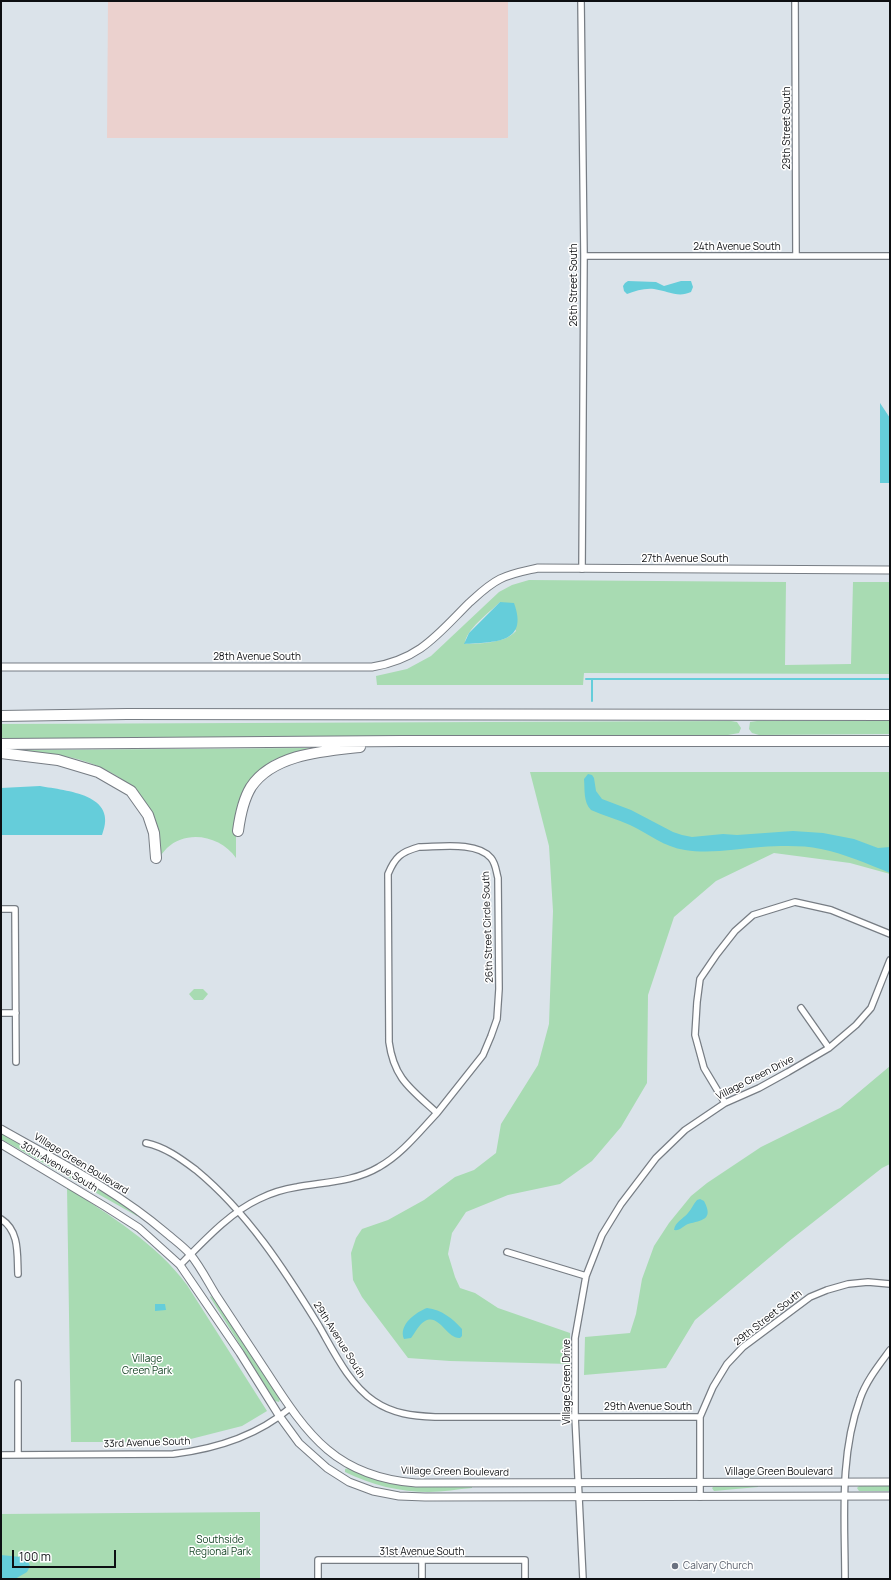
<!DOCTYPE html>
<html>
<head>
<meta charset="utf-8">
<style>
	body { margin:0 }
	#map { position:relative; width:891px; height:1580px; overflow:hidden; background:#dbe3ea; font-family:Manrope,sans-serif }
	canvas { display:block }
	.frame { position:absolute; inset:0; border:2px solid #0d0f12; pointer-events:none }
	.scale { position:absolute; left:12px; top:1550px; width:104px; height:18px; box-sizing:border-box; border:2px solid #0d0f12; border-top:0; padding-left:5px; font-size:12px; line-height:14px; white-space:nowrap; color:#0d0f12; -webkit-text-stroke:3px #fff; paint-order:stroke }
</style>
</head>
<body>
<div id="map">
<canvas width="891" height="1580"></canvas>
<div class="frame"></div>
<div class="scale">100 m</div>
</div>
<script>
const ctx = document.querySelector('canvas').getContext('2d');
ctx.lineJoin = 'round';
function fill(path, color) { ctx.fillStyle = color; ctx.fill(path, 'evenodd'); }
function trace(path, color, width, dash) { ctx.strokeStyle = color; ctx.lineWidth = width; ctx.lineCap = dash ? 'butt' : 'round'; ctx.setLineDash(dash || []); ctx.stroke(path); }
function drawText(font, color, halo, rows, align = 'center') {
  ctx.font = font + ' Manrope,sans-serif'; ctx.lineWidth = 3; ctx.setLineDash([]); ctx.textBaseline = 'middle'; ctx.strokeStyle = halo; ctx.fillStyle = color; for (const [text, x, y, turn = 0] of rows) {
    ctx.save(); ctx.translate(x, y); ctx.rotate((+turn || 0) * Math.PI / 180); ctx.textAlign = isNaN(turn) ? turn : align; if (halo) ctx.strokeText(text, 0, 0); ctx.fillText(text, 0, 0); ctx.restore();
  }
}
fill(new Path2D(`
	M108 1H508V138H107Z`), '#ebd1ce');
fill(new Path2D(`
	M529 580 786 582 785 665 851 664 853 582H890V674L584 673 583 685H377L376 676 407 669 431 656 499 592 512 585ZM500 602 516 631C504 644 481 643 465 644 465 630 490 612 500 602Z
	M731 721 737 722 741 728 739 733 728 735 1 739V724Z
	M757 721H890V734L759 735 752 733 749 729 750 722Z
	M306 748 311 749 273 760 260 771 236 822V858C221 836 187 829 167 848 164 851 161 855 159 858 159 850 160 842 158 834 152 789 105 763 63 756 50 754 37 753 24 752V750Z
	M530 772H890V874L850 863 774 853 716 881 674 917 648 995 647 1083 621 1127 592 1161 560 1184 508 1195 466 1212 452 1233 448 1254 455 1277 460 1288 475 1293 498 1308 570 1333V1364L450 1361 408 1358 362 1297 353 1280 351 1253 356 1238 362 1229 388 1220 424 1200 455 1177 474 1170 496 1153 501 1124 538 1065 549 1024 553 911 549 846Z
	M194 989H203L208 994 203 1000H194L189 994Z
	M890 1066V1164L882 1168 788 1242 695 1320 666 1368 584 1375 585 1337 630 1333 636 1314 642 1279 654 1246 669 1223 691 1196 707 1183 761 1147 840 1108Z
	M1 1133 118 1201 137 1215V1216L1 1139Z
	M67 1187C110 1216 156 1243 187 1285L267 1411 242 1426 179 1442H71Z
	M211 1296 225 1313 280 1399 279 1402 275 1401 210 1297Z
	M348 1468 378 1480 405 1486 472 1487V1488C458 1489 443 1492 429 1492 400 1492 371 1485 345 1472V1469Z
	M714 1486H758V1487L714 1491 712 1488Z
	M859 1486H890V1491H859L857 1488Z
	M260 1512V1579H1V1514Z`), '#a8dbb2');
fill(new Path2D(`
	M628 281 656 282 664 286 681 281H691L693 287 691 292C678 298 668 291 654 289 644 288 636 291 627 294L624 291 623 286 625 283Z
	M880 403 890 418V483H880Z
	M500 602 514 603C529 644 494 642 464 644L469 633Z
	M588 774 592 775 594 778 596 791 602 799 631 810 673 832 682 835 692 837 723 834 737 835 793 831 823 833 854 839 878 848 890 847V873C868 864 845 854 821 849 802 845 780 846 761 847 736 849 710 854 685 850 664 847 649 834 630 825 617 819 604 816 591 810 583 802 585 789 584 779Z
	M40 786C67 791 119 794 102 835H1V788Z
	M700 1199 704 1201C714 1220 702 1220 688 1224 683 1226 680 1231 674 1230 675 1222 683 1219 688 1213 692 1209 693 1204 697 1200Z
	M155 1304H165L166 1310 155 1311Z
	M427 1308C442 1310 452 1318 462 1329V1336L460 1338C447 1339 439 1313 425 1321 419 1324 415 1333 411 1338L404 1339C398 1325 416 1312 427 1308Z
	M1 1555 21 1557 27 1559 30 1566 27 1572 15 1579H1Z`), '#65cdda');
trace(new Path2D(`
	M586 679H890
	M592 679V701`), '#65cdda', 2);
const minor = new Path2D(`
	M581 1 584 256 582 569
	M795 1 796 256
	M584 256H890
	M419 847C439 847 477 841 491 858 496 864 496 871 498 878L499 989 497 1019 491 1036 483 1055 437 1113C411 1089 394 1079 389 1042L388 874C395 857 401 852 419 847Z
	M1 909H15L16 1062
	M801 1008 829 1048
	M1 1013H16
	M725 1103 704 1068 695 1035 697 1002 700 979 717 954 735 931 753 915 795 902 831 910 890 934
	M146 1143C165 1147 180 1158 196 1170 248 1213 284 1269 319 1326 334 1352 349 1384 374 1401 393 1414 413 1416 435 1417H700
	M1 1219C20 1231 17 1255 18 1274
	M507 1252 586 1276
	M180 1265C203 1242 229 1213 259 1199 271 1193 284 1189 297 1187 324 1182 354 1182 379 1167 402 1154 419 1132 437 1113
	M18 1383V1455
	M1 1455 173 1454C215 1449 257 1436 290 1408
	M700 1497V1417L713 1387 727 1364 743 1347 810 1297 827 1290 848 1284 868 1282 890 1284
	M318 1579V1560H525V1579
	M422 1579V1561
	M583 1579 575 1416V1338L586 1276 602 1235 621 1204 656 1158 685 1130 725 1103 759 1088 788 1072 829 1048 856 1025 871 1008 890 960
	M845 1579C845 1520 839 1456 860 1399 866 1381 879 1365 890 1350`);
const tertiary = new Path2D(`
	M1 667H372C420 659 437 635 469 603 479 594 488 585 500 579 512 573 525 571 538 568L890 570
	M1 1129C57 1161 116 1190 165 1232 173 1239 183 1246 190 1254 200 1266 208 1282 216 1295 233 1321 250 1347 268 1374 308 1436 337 1477 416 1483L890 1482
	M1 1144 106 1207 139 1228 180 1265 240 1353 280 1417 299 1443 327 1468 349 1482 373 1491 399 1496 425 1497 890 1496`);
const motorway = new Path2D(`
	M1 716 127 714 890 715
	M1 744 402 741H890
	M1 753 58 760 98 772 131 791 148 815 154 833 156 858
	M238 831C240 816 243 800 251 787 273 754 324 751 360 747`);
trace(minor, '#777d84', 8);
trace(tertiary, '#777d84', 9);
trace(motorway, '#777d84', 12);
trace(minor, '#fff', 5.5);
trace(tertiary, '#fff', 7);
trace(motorway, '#fff', 10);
trace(new Path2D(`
	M57 1H154
	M179 1H252`), '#232629', 2, [8, 4]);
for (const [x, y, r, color] of [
	[675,1566,4,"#6b7280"]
]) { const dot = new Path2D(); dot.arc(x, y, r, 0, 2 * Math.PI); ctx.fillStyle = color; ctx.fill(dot); trace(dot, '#fff', 1.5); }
drawText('10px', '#0d0f12', '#fff', [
	["29th Street South",787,128,-90],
	["24th Avenue South",737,247],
	["26th Street South",574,285,-90],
	["27th Avenue South",685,559],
	["28th Avenue South",257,657],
	["26th Street Circle South",488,927,-92],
	["Village Green Drive",755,1078,-27],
	["Village Green Boulevard",81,1164,31],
	["30th Avenue South",59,1167,31],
	["29th Street South",768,1318,-38],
	["29th Avenue South",339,1340,58],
	["Village Green Drive",567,1382,-90],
	["29th Avenue South",648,1407],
	["33rd Avenue South",147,1443,-2],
	["Village Green Boulevard",455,1472,1],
	["Village Green Boulevard",779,1472],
	["31st Avenue South",422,1552]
]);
drawText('10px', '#0d3e1d', '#fff', [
	["Village",147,1359],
	["Green Park",147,1371],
	["Southside",220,1540],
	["Regional Park",220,1552]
]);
drawText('10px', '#5b616d', '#fff', [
	["Calvary Church",683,1566]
], 'left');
</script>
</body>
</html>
